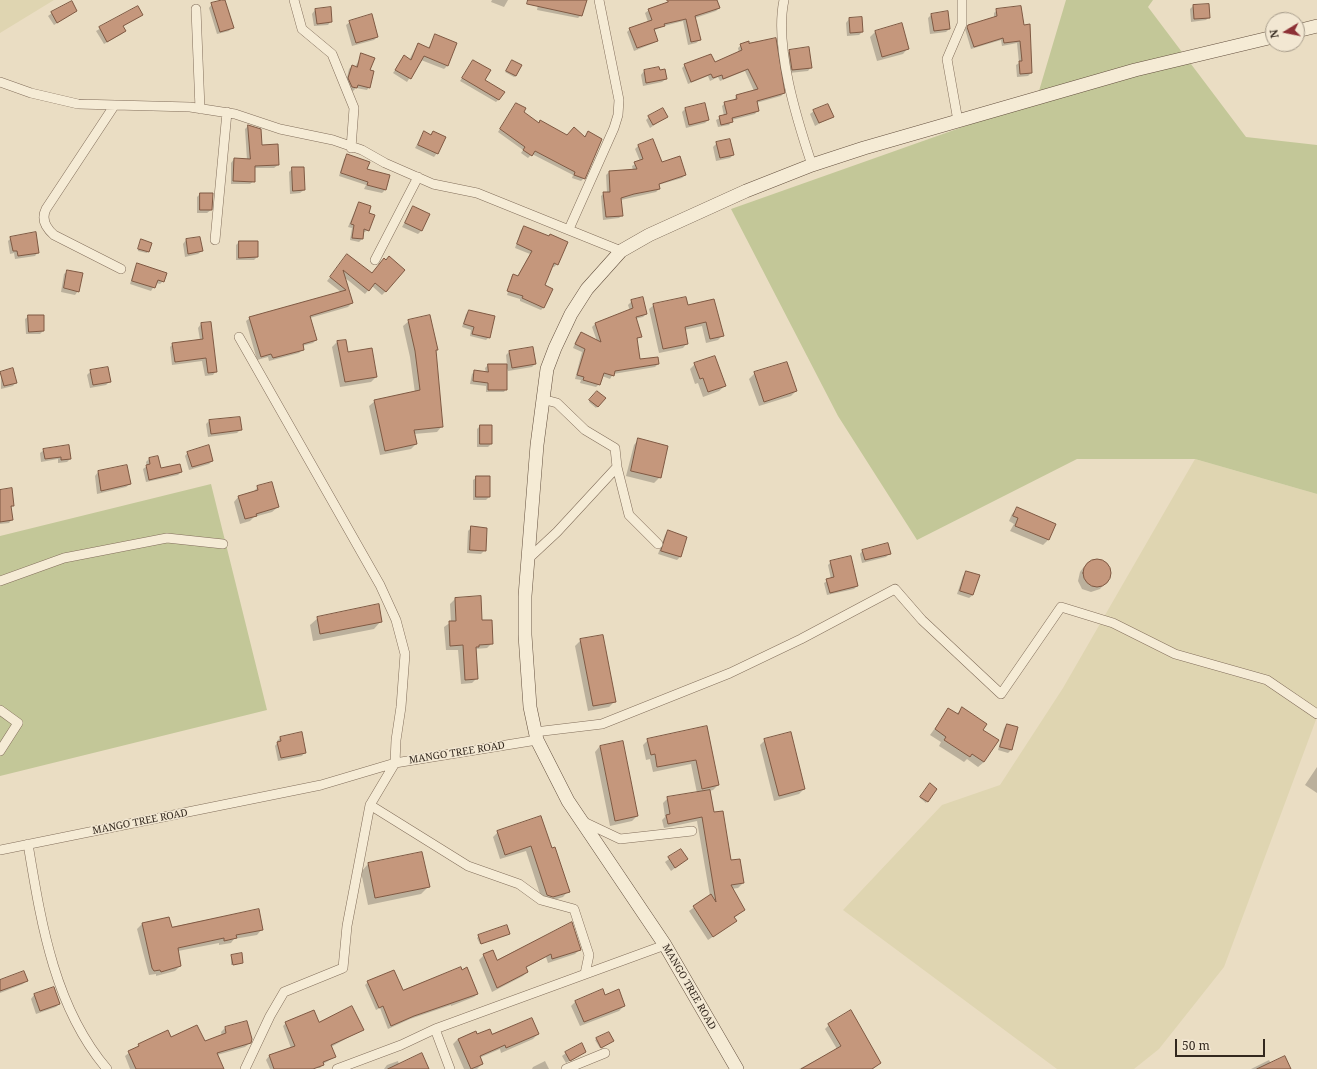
<!DOCTYPE html>
<html>
<head>
<meta charset="utf-8">
<style>
	body { margin:0 }
	#map { position:relative; width:1317px; height:1069px; overflow:hidden; background:#eaddc3; font-family:"Noto Serif",serif }
	canvas { display:block }
	.north { position:absolute; left:1265px; top:12px; width:40px; height:40px; box-sizing:border-box; background:#f2e7d2; border:1px solid #a69b8a; border-radius:50%; rotate:260deg; font-size:11px; font-weight:700; line-height:16px; text-align:center; color:#33281e }
	.north::after { content:''; display:block; margin:auto; width:14px; height:18px; background:#8c3035; clip-path:polygon(50% 0,100% 100%,50% 72%,0 100%) }
	.scale { position:absolute; left:1175px; top:1039px; width:90px; height:18px; box-sizing:border-box; border:2px solid #33281e; border-top:0; padding-left:5px; font-size:12px; line-height:14px; white-space:nowrap; color:#33281e; -webkit-text-stroke:3px #f2e7d2; paint-order:stroke }
</style>
</head>
<body>
<div id="map">
<canvas width="1317" height="1069"></canvas>
<div class="north">N</div>
<div class="scale">50 m</div>
</div>
<script>
const ctx = document.querySelector('canvas').getContext('2d');
ctx.lineJoin = 'round';
function fill(path, color) { ctx.fillStyle = color; ctx.fill(path, 'evenodd'); }
function trace(path, color, width, dash) { ctx.strokeStyle = color; ctx.lineWidth = width; ctx.lineCap = dash ? 'butt' : 'round'; ctx.setLineDash(dash || []); ctx.stroke(path); }
function drawText(font, color, halo, rows, align = 'center') {
  ctx.font = font + ' "Noto Serif",serif'; ctx.lineWidth = 3; ctx.setLineDash([]); ctx.textBaseline = 'middle'; ctx.strokeStyle = halo; ctx.fillStyle = color; for (const [text, x, y, turn = 0] of rows) {
    ctx.save(); ctx.translate(x, y); ctx.rotate((+turn || 0) * Math.PI / 180); ctx.textAlign = isNaN(turn) ? turn : align; if (halo) ctx.strokeText(text, 0, 0); ctx.fillText(text, 0, 0); ctx.restore();
  }
}
fill(new Path2D(`
	M0 0H54L0 33Z
	M1195 459 1317 494V717L1224 967 1159 1049 1134 1069H1057L843 910 942 805 1000 785 1063 688Z`), '#dfd5b1');
fill(new Path2D(`
	M1066 0H1153L1148 7 1246 137 1317 145V494L1195 459H1077L917 540 838 416 731 209 1036 101Z
	M211 484 267 710 0 776V536Z`), '#c3c798');
fill(new Path2D(`
	M492 0H508L504 7 491 2Z
	M539 0H584L581 15 578 18 537 10Z
	M676 0H716L719 8 716 11 695 18 700 40 696 43 688 45 683 21 664 26 653 31 657 40 654 43 634 51 627 32 630 29 648 22 645 13 649 10Z
	M212 4 232 27 229 31 217 34 209 8Z
	M1193 6 1209 17 1206 20 1191 22 1190 9Z
	M138 7 142 15 123 26 125 31 122 34 104 44 96 31Z
	M1020 7 1031 73 1028 76 1017 77 1016 65 1019 63 1017 43 1002 46 1001 40 971 49 965 29 968 26 994 18V13L997 10Z
	M315 10 331 21 328 25 314 26 312 14Z
	M76 11 54 25 48 16 52 13Z
	M931 15 949 29 946 32 930 34 928 18Z
	M861 18 862 32 859 35 847 36 846 23 849 19Z
	M350 22 377 37 374 40 352 46 346 25Z
	M875 32 908 48 903 54 877 61 870 37Z
	M435 35 456 44 447 66 444 69 421 60 407 82 393 73 404 57 409 60 418 44 428 49Z
	M741 45 784 93 781 96 756 103 758 110 755 114 732 120 729 125 718 127 716 120 724 116 722 106 725 103 734 101 736 96 754 91 745 71 720 81 718 77 710 81 708 76 688 84 682 68 685 65 714 63 739 53 738 48Z
	M790 51 811 67 808 71 789 73 786 54Z
	M362 55 369 71V87L367 90 356 88 353 91 349 90 346 82 349 69 352 66 355 67Z
	M473 61 484 80 499 99 496 102 460 81Z
	M512 61 516 76 514 77 505 72Z
	M659 69 666 79 662 82 643 86 641 75 644 71Z
	M516 104 522 112 538 123 540 121 567 136 584 137 588 133 584 178 581 181 572 178 573 175 532 154 528 158 521 153 523 150 498 132Z
	M704 104 708 120 705 123 686 128 682 112 685 109Z
	M814 111 833 116 815 126 810 114Z
	M649 117H666L650 128 646 120Z
	M248 126 261 146 278 165 274 168H254V181L250 184H231V163L234 159 247 160 245 129Z
	M424 132 430 135 433 132 437 153 434 157 415 148Z
	M717 143 733 155 730 158 716 161 713 147Z
	M638 146 661 163 685 175 682 178 658 185 659 189 656 192 621 200 622 215 619 218 603 220 601 196 604 193H607L606 175 609 172 633 171 632 166 640 161 635 149Z
	M347 156 366 170 385 190 382 193 364 189 366 185 339 176 344 159Z
	M293 168 304 190 300 193 290 194 289 172Z
	M200 194 211 210 207 213H197V197Z
	M360 203 368 230 363 233 362 239 359 242 350 240 352 228 348 227 357 206Z
	M413 207 421 231 418 234 402 227Z
	M524 227 549 237 557 264 554 267H552L544 286V307L541 310 520 301V299L507 295 513 277H511L513 275 517 277 530 254 515 248 521 230Z
	M11 238 38 252 35 256 15 259 14 253 10 254 8 241Z
	M200 238 202 251 198 254 185 257 183 244 186 240Z
	M140 242 151 243 147 253 138 251Z
	M239 242 257 257 254 260H236V245Z
	M347 256 386 291 382 295 372 286 365 294 344 277 352 303 348 307 310 318 316 340 313 343 302 346 303 349 299 353 269 361 268 357 257 360 246 321 250 318 341 292 327 281Z
	M138 264 163 281 160 284 156 283 151 291 130 284 135 267Z
	M68 271 78 291 75 295 61 292 64 274Z
	M713 300 722 336 718 340 706 343 702 326 684 330 687 343 683 348 659 353 649 309 654 305 687 307Z
	M632 301 646 314 643 317 635 319 641 336 636 340 639 360 658 364 655 367 613 374 610 379 602 376 599 384 596 387 580 383 581 380 575 379 582 352 573 348 578 336 582 333 597 341 592 327 595 324 630 311 628 305Z
	M469 311 489 337 486 340 470 336 471 330 462 327 466 314Z
	M29 316 43 331 40 334H26L25 319Z
	M409 321 437 350 435 351 442 426 437 432 414 434 416 444 411 449 380 455 369 406 375 401 415 393 410 357 403 326Z
	M201 324 216 371 213 375 205 376 202 361 172 365 170 347 173 344 200 340 198 328Z
	M345 341 348 353 376 377 371 382 340 387 332 347 337 342Z
	M532 348 535 364 532 367 508 371 506 365V389L504 392H486V386L470 384 472 374 475 371 486 373 485 368 488 365H507L506 355 509 352Z
	M695 364 725 386 719 391 703 397 698 383 695 384 690 369Z
	M91 371 109 382 106 385 90 388 87 375Z
	M1 372 16 382 13 386 1 389Z
	M755 373 796 391 791 396 759 406 749 379Z
	M597 392 604 398 596 408 589 402Z
	M209 421 240 430 237 433 208 437 206 424Z
	M480 426H491V444L488 447H477V429Z
	M639 439 660 477 654 483 626 476 634 445Z
	M44 450 70 459 67 462 58 463V459L41 462 40 453Z
	M188 452 212 461 209 464 189 470 185 456Z
	M149 459 160 469 181 472 178 475 146 482 143 469 147 466 146 462Z
	M98 472 130 484 126 487 97 494 95 476Z
	M477 477 489 497 486 500H473V480Z
	M258 487 278 507 272 512 254 517 250 521 240 524 234 502 239 496 252 493Z
	M0 491 13 506 10 508 12 519 9 523 0 524Z
	M1017 509 1055 525 1048 540 1043 545 1010 531 1014 524 1009 521 1012 514Z
	M472 527 485 550 481 554 467 553 468 531Z
	M668 531 680 557 677 560 658 554 665 535Z
	M863 550 890 553 886 557 862 563 860 554Z
	M1097 559 1106 563 1110 571 1109 580 1105 583 1100 589 1091 592 1082 589 1078 581 1080 572 1083 568 1089 562Z
	M831 562 857 586 854 589 827 595 824 583 831 579 828 565Z
	M966 572 973 595 969 598 957 594 963 576Z
	M480 597 481 621 492 643 487 648 475 649 477 678 472 683 461 684 458 650H446L444 627 451 622 450 604 455 599Z
	M318 618 381 621 374 629 313 641 310 625Z
	M581 640 615 701 609 707 588 711 575 646Z
	M949 709 956 714 962 709 982 730 984 762 978 767 967 759 964 762 939 746 941 742 930 735Z
	M1007 725 1011 750 1008 753 998 750 1004 728Z
	M706 728 718 785 713 790 709 791 713 813 730 861 743 883 738 888 731 889 744 910 734 918 735 921 731 925 708 940 689 911 710 896 697 821 664 828 662 820 665 817 663 803 668 798 697 793 691 764 653 772 650 759 646 760 643 745 648 740Z
	M301 733 305 752 302 756 278 761 275 746 277 743V741L280 738Z
	M765 740 804 789 799 794 774 801 760 745Z
	M600 746 637 816 632 821 610 826 595 752Z
	M1317 767V793L1305 785Z
	M928 786 927 801 926 803 920 798Z
	M498 832 552 849 568 891 563 897 547 902 542 900 526 851 500 859 493 837Z
	M681 850 687 859 671 871 665 862Z
	M421 853 428 887 421 894 368 905 361 872 368 864Z
	M142 924 171 929H262L257 935 234 939 231 943 219 945V943L178 951 180 966 175 971 156 976V974L149 975 137 929Z
	M508 934 480 944 477 938 479 936Z
	M580 949 575 954 548 963 546 957 525 968 527 972 523 976 492 992 479 960 484 955 497 961Z
	M231 956 242 962 231 965Z
	M27 980 23 984 0 993V981Z
	M368 982 402 991 477 994 474 997 451 1006V1005L410 1019 388 1029 380 1008 376 1010 365 985Z
	M54 988 59 1004 56 1007 36 1014 31 999 34 995Z
	M576 1001 624 1006 619 1011 580 1026 571 1006Z
	M286 1023H318L362 1030 331 1047 335 1057 323 1064 320 1068 270 1069 266 1060 269 1056 291 1048 283 1026Z
	M829 1025 880 1063 873 1069H799L837 1049 825 1029Z
	M225 1028 250 1043 245 1047 217 1055 222 1069H130L125 1056 139 1045 171 1039 204 1043 222 1036 221 1032Z
	M538 1034 533 1039 501 1053 500 1049 479 1058 482 1064 477 1069H464L453 1044 458 1039 477 1035Z
	M597 1039 611 1042 600 1048 595 1040Z
	M585 1052 566 1063 562 1056 566 1053Z
	M1269 1060 1271 1064 1290 1069H1251Z
	M398 1061 399 1065 427 1069H384L387 1065Z
	M545 1061 549 1069H532L533 1067Z`), '#0003');
const building = new Path2D(`
	M222 0H225L234 28 220 32 211 3Z
	M528 0H587L582 16 527 4Z
	M667 0H717L720 8 695 16 701 40 691 42 686 19 664 24 665 26 654 29 658 41 637 48 629 28 652 20 648 9 668 2Z
	M72 1 77 11 57 23 51 12Z
	M1209 4 1210 18 1194 19 1193 5Z
	M138 6 143 15 123 26 126 31 107 42 99 27Z
	M1021 6 1024 25 1030 24 1032 73 1020 74 1019 61H1022L1020 41 1004 43 1003 38 974 47 967 27 968 25 997 16 996 9Z
	M331 7 332 22 317 24 315 9Z
	M948 11 950 29 934 31 931 14Z
	M372 14 378 37 356 43 349 21Z
	M862 17 863 32 850 33 849 18Z
	M902 23 909 49 882 57 875 31Z
	M435 34 457 43 448 66 424 56 411 79 395 70 404 55 411 60 418 43 429 48Z
	M776 38 785 93 757 101 759 111 732 118 733 122 721 125 719 116 727 114 724 102 737 99 736 95 758 89 748 69 723 79 722 75 713 78 711 74 691 82 684 64 711 54 715 62 742 50 740 44 749 41V43Z
	M809 47 812 68 792 70 789 50Z
	M361 53 375 58 370 70 374 71 370 88 358 85 357 88 352 87 348 78 352 65 357 67Z
	M473 60 491 70 485 80 505 92 499 100 462 78Z
	M512 60 522 65 516 76 506 71Z
	M659 67 660 70 665 69 667 79 646 83 644 70Z
	M516 103 526 108 524 112 539 123 540 120 567 135 574 127 585 137 588 131 602 139 585 179 574 175 575 172 535 151 532 156 523 150 525 147 500 129Z
	M705 103 709 120 689 125 685 108Z
	M828 104 834 117 819 123 813 110Z
	M663 108 668 117 653 125 648 116Z
	M248 125 261 129 262 145 278 144 279 165 255 166V182L233 181 234 158 250 159Z
	M424 131 431 135 433 131 446 137 438 154 418 145Z
	M653 139 662 162 680 156 686 175 659 184 660 189 634 194 621 198 623 216 606 217 603 192H610L609 171 637 169 634 162 643 159 638 145Z
	M730 139 734 155 720 158 716 142Z
	M347 154 370 162 367 169 390 175 386 190 367 185 368 182 341 173Z
	M292 167H304L305 190 293 191Z
	M200 193H213L212 210H200Z
	M359 202 371 206 369 213 375 215 369 231 364 229 363 239 352 238 354 225 351 224Z
	M413 206 430 214 422 231 405 223Z
	M524 226 549 236 550 234 568 242 558 265 554 263 545 285 553 289 544 308 522 298 523 296 507 291 513 274 518 276 532 251 517 244Z
	M36 232 39 253 18 256 17 251H13L10 237Z
	M200 237 203 251 188 254 186 239Z
	M141 239 152 243 149 252 138 249Z
	M239 241H258V257L239 258Z
	M347 254 372 273 384 258 386 260 389 256 405 270 386 292 375 283 369 291 343 270 353 303 310 316 317 340 303 344 304 350 273 358 271 354 261 357 249 317 346 290 330 277Z
	M137 263 167 273 164 282 158 280 155 288 132 281Z
	M67 270 83 273 79 292 64 288Z
	M643 297 647 314 636 317 642 337 637 338 640 359 658 357 659 364 615 371 614 376 604 373 600 385 583 380 584 377 577 375 585 349 575 344 581 332 601 342 595 323 633 308 631 300Z
	M686 297 688 305 714 299 724 336 710 339 706 322 685 327 688 344 663 349 653 304Z
	M469 310 495 316 490 338 472 334 474 327 464 324Z
	M28 315H44V331L29 332Z
	M430 315 438 350H436L443 427 414 430 417 444 385 451 374 400 420 390 415 351 408 320Z
	M211 322 217 372 208 373 206 358 175 362 172 343 203 339 201 323Z
	M346 340 348 352 372 348 377 377 345 382 337 341Z
	M533 347 536 364 512 368 509 351Z
	M715 356 726 386 708 392 703 378 700 379 694 363Z
	M787 362 797 391 764 402 754 372Z
	M488 364H507V390H488V383L473 381 474 370 488 372Z
	M108 367 111 382 93 385 90 370Z
	M13 368 17 383 4 386 0 372Z
	M597 391 606 398 598 407 589 400Z
	M240 417 242 430 211 434 209 420Z
	M480 425H492V444H480Z
	M638 438 668 446 661 478 631 471Z
	M69 445 71 459 61 460V457L45 459 43 449Z
	M209 445 213 461 192 467 187 452Z
	M158 456 161 468 180 464 182 472 149 480 146 465 150 464 149 458Z
	M127 465 131 484 101 491 98 471Z
	M476 476H490V497H476Z
	M272 482 279 507 256 514 257 516 245 519 238 496 258 490 257 486Z
	M12 488 14 506H11L13 520 0 522V490Z
	M1017 507 1056 524 1049 540 1015 526 1018 518 1013 516Z
	M471 526 487 528 486 551 470 550Z
	M668 530 687 537 681 557 661 551Z
	M888 543 891 554 865 560 862 550Z
	M851 556 858 586 830 593 826 579 834 577 830 561Z
	M1083 573a14 14 0 1 1 28 0a14 14 0 1 1-28 0Z
	M966 571 980 575 973 595 960 591Z
	M481 596 482 620H492L493 644 479 645V647H476L478 679 465 680 463 645 450 646 449 621H456L455 598Z
	M379 604 382 622 320 634 317 617Z
	M603 635 616 702 593 706 580 639Z
	M962 707 987 724 983 730 999 740 984 762 972 754 970 757 944 740 946 737 935 729 948 708 958 714Z
	M1007 724 1018 727 1012 750 1000 747Z
	M707 726 719 785 702 789 696 760 657 767 655 754 651 755 647 739Z
	M302 732 306 753 281 758 277 742 281 741 280 737Z
	M791 732 805 789 779 796 764 739Z
	M623 741 638 816 615 821 600 746Z
	M930 783 937 789 928 802 920 797Z
	M710 790 714 812 723 811 731 860 740 859 744 883 731 885 745 910 734 917 737 921 713 937 693 906 711 894 716 902 702 817 668 824 666 815 670 814 667 797Z
	M541 816 552 848 555 847 570 892 553 897 547 895 531 846 505 855 497 831Z
	M681 849 688 859 675 868 668 857Z
	M422 852 430 887 375 898 368 863Z
	M259 909 263 930 236 935 237 938 224 941V938L178 948 181 966 161 972 160 970 154 971 152 968 142 923 169 917 172 927Z
	M572 922 581 950 552 959 551 954 526 967 528 972 497 988 483 954 493 950 497 960Z
	M507 925 510 934 481 944 478 935Z
	M242 953 243 963 233 965 231 955Z
	M461 967 462 970 467 967 478 994 414 1016 391 1026 383 1006 379 1008 367 981 394 970 403 990Z
	M24 971 28 981 0 991V980Z
	M54 987 60 1004 40 1011 34 994Z
	M603 989 605 995 619 989 625 1006 584 1022 575 1001Z
	M352 1006 364 1030 331 1045 336 1057 323 1062 324 1065 313 1069H274L269 1055 295 1046 285 1022 314 1010 319 1022Z
	M851 1010 881 1063 872 1069H801L841 1046 828 1024Z
	M532 1018 539 1034 506 1048 505 1045 480 1056 483 1064 471 1069 458 1039 476 1031 477 1034 490 1029 492 1034Z
	M247 1021 252 1039 251 1043 217 1053 224 1069H136L128 1051 139 1046 138 1044 168 1030 171 1037 197 1025 205 1041 226 1033 225 1027Z
	M609 1032 614 1041 601 1048 596 1038Z
	M582 1043 586 1052 570 1061 565 1052Z
	M422 1053 429 1069H388Z
	M1285 1056 1291 1069H1257Z`);
fill(building, '#c5977c');
trace(building, '#7f5943', 1);
const minor = new Path2D(`
	M294 0 302 29 332 54 354 108 351 148
	M784 0C774 47 797 120 812 165
	M196 9 200 109
	M0 82 31 93 78 104 190 107 235 114 280 129 333 140 362 150 385 163 433 184 477 193 621 251
	M114 106 46 209C41 219 46 228 54 235L121 269
	M958 121 947 59 962 24V0
	M569 229 614 128 618 115 619 100 599 0
	M215 240 227 112
	M375 260 418 177
	M239 337 380 585 396 620 405 654 401 707 396 740 395 763 370 805 347 926 343 968 284 992 270 1016 245 1069
	M617 467 629 515 658 544
	M528 559 557 532 617 467 615 448 585 430 557 403 542 399
	M0 581 64 558 167 538 223 544
	M0 710 18 723 0 751
	M535 732 602 724 730 673 801 639 895 589 922 620 1001 694 1061 607 1113 623 1175 654 1267 680 1317 714
	M370 805 468 866 519 884 541 900 574 909 589 955 585 974
	M582 821 620 839 692 831
	M28 844C41 922 54 1007 107 1069
	M0 850 321 785 395 763 537 740
	M435 1029 450 1069
	M337 1069 401 1045 435 1029 665 945
	M566 1069 605 1053`);
const secondary = new Path2D(`
	M1297 31 1317 26
	M737 1069 665 945 568 801 537 740 530 707 525 635V596L537 445 547 369 555 348 571 314 587 289 621 251 649 235 746 191 812 165 864 148 1135 70 1273 37`);
trace(minor, '#826e5b', 10);
trace(secondary, '#64503f', 14);
trace(minor, '#f5ebd5', 9);
trace(secondary, '#f5ebd5', 13);
drawText('10px', '#33281e', '#f2e7d2', [
	["MANGO TREE ROAD",457,753,-9],
	["MANGO TREE ROAD",140,822,-11],
	["MANGO TREE ROAD",689,987,60]
]);
</script>
</body>
</html>
